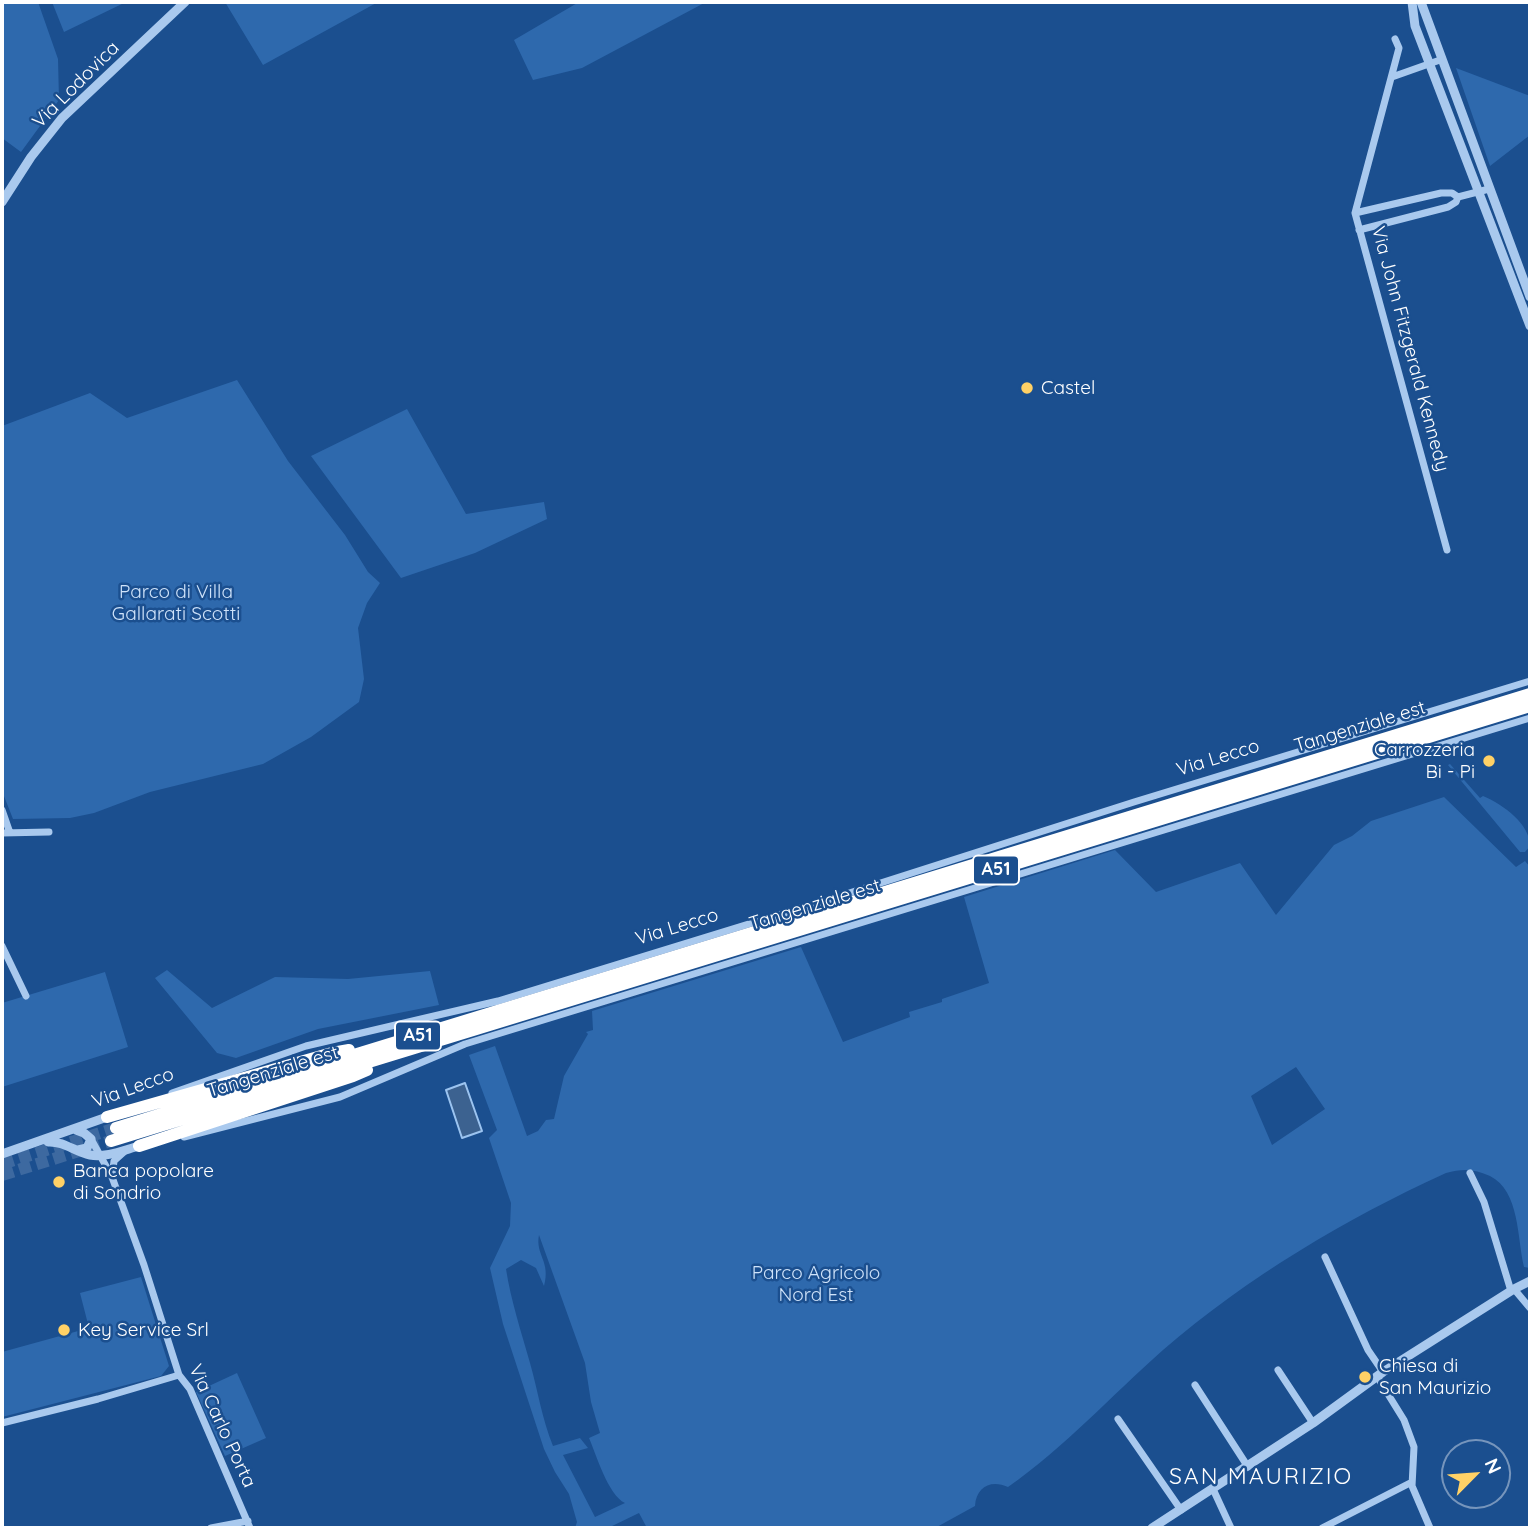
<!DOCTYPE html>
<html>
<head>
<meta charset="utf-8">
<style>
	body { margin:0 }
	#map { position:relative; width:1532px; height:1530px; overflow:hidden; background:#1b4f8f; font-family:Quicksand,sans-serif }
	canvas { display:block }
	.frame { position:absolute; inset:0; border:4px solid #fff; pointer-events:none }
	.north { position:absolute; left:1441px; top:1439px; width:70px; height:70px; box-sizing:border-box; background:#1b4f8f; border:2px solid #7695bc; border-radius:50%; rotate:65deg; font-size:19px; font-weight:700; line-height:28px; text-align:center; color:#fff }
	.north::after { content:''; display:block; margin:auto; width:24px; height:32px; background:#ffd166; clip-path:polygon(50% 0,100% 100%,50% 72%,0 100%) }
</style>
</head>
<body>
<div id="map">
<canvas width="1532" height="1530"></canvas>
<div class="frame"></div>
<div class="north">N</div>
</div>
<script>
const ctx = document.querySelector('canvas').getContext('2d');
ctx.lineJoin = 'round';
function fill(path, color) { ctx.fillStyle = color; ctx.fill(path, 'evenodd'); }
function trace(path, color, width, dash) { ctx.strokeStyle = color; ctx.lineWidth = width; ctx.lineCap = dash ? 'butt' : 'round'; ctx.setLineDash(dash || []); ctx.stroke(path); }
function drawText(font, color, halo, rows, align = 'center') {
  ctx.font = font + ' Quicksand,sans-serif'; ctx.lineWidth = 5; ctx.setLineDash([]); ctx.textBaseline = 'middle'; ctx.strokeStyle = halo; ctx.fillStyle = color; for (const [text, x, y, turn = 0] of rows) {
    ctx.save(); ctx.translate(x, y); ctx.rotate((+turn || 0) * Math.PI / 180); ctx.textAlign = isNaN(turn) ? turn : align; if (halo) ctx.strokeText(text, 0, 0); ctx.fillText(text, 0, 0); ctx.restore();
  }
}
fill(new Path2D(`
	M2 2H38L58 59 59 100 21 152 2 138Z
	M52 2H126L64 32Z
	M225 2H378L263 65Z
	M579 2H706L582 68 533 80 514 40Z
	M1456 68 1530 96V135L1490 166Z
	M237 380 288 461 345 535 368 572 380 583 367 603 358 628 364 679 359 702 311 737 263 764 150 792 94 813 70 818 13 819 2 791V426L90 393 127 418Z
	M407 409 466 514 544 502 547 519 475 553 401 578 311 456Z
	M1450 764 1480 798 1483 796C1504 805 1530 824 1530 846L1525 852H1520L1448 765Z
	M1444 797 1516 867 1525 861 1530 867V1268L1524 1267C1517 1238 1520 1191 1490 1176 1475 1169 1463 1168 1446 1173 1345 1219 1248 1277 1163 1350 1111 1396 1065 1447 1008 1487 991 1479 976 1487 975 1506L935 1528H647L639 1513 608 1528H575L577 1522 569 1494 555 1472 544 1449 503 1324 490 1268 510 1226 511 1203 489 1138 497 1130 469 1055 495 1046 527 1136 538 1131 546 1120 554 1119 564 1076 588 1034 586 1032 593 1030 592 1011 801 947 843 1042 910 1017 909 1012 942 1002V999L989 983 964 897 1115 850 1156 892 1240 863 1276 915 1334 845 1352 836 1371 821ZM1296 1067 1325 1109 1272 1145 1251 1096ZM539 1235 585 1363 591 1402 600 1433 589 1438C596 1454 608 1495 625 1503L595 1517 563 1455 588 1448 580 1438 553 1446C542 1419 538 1391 530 1363 521 1331 511 1301 506 1269L521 1260 536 1268 544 1286C551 1261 535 1255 539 1235Z
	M167 970 212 1008 275 977 348 979 430 971 439 1005 318 1029 236 1058 217 1053 155 978Z
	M105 972 128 1047 2 1087V1003Z
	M141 1277 169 1366 161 1376 2 1417V1352L89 1328 80 1293Z
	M237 1373 266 1438 225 1456 196 1392Z`), '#2e69ad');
const water = new Path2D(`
	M465 1083 482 1131 462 1138 446 1090Z`);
fill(water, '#3c6290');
trace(water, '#9cc4f0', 2);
trace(new Path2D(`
	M2 1164 116 1128
	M2 1175 111 1141`), '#3d69a0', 12, [12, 6]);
trace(new Path2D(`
	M1395 39 1399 48 1355 213 1447 550
	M1392 77 1440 60
	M1355 213 1441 193H1452L1458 197 1489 189
	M1359 230 1448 207 1456 202 1458 197
	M2 810 10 833
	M2 833 49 832
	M2 946 26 996
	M172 1093 306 1046 498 1001 843 895 1134 802 1530 681
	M184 1137 340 1097 465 1044 1530 718
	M91 1139 112 1177 144 1265 179 1375 190 1389 250 1528
	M1470 1173 1484 1202 1511 1291
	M112 1177 114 1161 124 1152
	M1325 1257 1368 1350 1383 1372
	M1514 1289 1530 1308
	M1278 1370 1313 1423
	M1378 1378 1404 1420 1414 1447 1412 1486 1430 1528
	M1195 1385 1248 1467
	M1118 1419 1181 1510
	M2 1423 98 1399 179 1375
	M1213 1489 1231 1528
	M211 1528 248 1521
	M1322 1528 1412 1482`), '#a9c9ee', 7);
trace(new Path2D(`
	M1412 2 1415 26 1530 326
	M1421 2 1530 297
	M2 202 31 157 62 118 185 2
	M76 1130 84 1133 91 1139 87 1148 78 1150
	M48 1142C64 1141 75 1152 90 1155 106 1158 124 1150 139 1146
	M2 1154 107 1117
	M1152 1528 1313 1423 1383 1372 1514 1289 1530 1281`), '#a9c9ee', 9);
trace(new Path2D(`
	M107 1117 332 1053 349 1050
	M116 1128 1530 694
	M111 1141 1530 706
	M139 1146 353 1076 367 1070`), '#fff', 12);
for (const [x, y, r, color] of [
	[1027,388,7,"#ffd166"],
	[1489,761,7,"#ffd166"],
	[59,1182,7,"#ffd166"],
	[64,1330,7,"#ffd166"],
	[1365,1377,7,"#ffd166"]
]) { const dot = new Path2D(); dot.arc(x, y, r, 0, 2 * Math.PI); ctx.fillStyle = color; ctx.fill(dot); trace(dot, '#1b4f8f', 2.5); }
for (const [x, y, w] of [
	[996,870,46],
	[418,1036,46]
]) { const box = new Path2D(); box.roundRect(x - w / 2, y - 14.5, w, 29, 5); ctx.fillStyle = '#1b4f8f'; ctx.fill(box); trace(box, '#fff', 2); }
drawText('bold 18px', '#fff', null, [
	["A51",996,870],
	["A51",418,1036]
]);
drawText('19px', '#fff', '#1b4f8f', [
	["Via Lodovica",76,85,-45],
	["Via John Fitzgerald Kennedy",1410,349,75],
	["Tangenziale est",1360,727,-17],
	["Via Lecco",1218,758,-17],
	["Tangenziale est",815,905,-17],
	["Via Lecco",677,927,-17],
	["Tangenziale est",273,1072,-17],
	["Via Lecco",133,1088,-20],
	["Via Carlo Porta",222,1426,65]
]);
drawText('19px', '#fff', '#1b4f8f', [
	["Castel",1041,388],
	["Carrozzeria",1475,750,"right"],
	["Bi - Pi",1475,772,"right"],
	["Banca popolare",73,1171],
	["di Sondrio",73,1193],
	["Key Service Srl",78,1330],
	["Chiesa di",1379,1366],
	["San Maurizio",1379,1388]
], 'left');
drawText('19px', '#cfe3fa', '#1b4f8f', [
	["Parco di Villa",176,592],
	["Gallarati Scotti",176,614],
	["Parco Agricolo",816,1273],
	["Nord Est",816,1295]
]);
ctx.letterSpacing = '2px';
drawText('23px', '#fff', '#1b4f8f', [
	["SAN MAURIZIO",1261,1477]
]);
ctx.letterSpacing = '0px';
</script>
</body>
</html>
